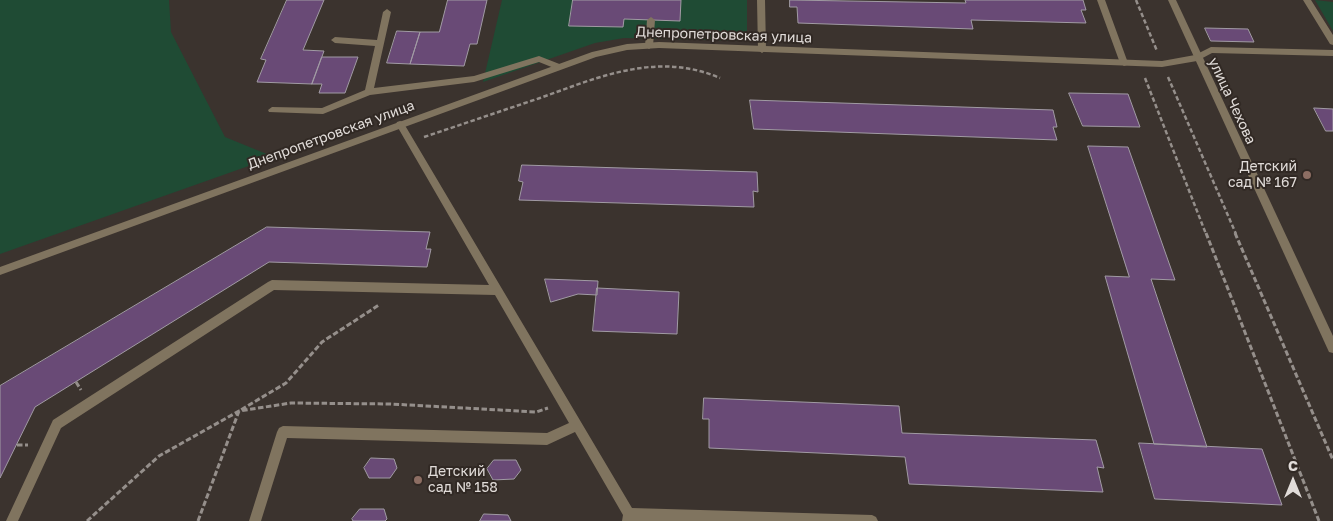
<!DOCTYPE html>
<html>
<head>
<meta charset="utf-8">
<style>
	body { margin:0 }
	#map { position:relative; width:1333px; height:521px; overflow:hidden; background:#3b332e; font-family:"Golos Text",sans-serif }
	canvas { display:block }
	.north { position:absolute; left:1268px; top:456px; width:50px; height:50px; -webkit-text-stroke:4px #312924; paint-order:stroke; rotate:0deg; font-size:14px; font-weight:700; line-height:20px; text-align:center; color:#e1dcd9 }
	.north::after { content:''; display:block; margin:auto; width:18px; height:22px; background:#e1dcd9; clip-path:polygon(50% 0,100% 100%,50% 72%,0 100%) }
</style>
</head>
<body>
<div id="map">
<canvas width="1333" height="521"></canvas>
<div class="north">С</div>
</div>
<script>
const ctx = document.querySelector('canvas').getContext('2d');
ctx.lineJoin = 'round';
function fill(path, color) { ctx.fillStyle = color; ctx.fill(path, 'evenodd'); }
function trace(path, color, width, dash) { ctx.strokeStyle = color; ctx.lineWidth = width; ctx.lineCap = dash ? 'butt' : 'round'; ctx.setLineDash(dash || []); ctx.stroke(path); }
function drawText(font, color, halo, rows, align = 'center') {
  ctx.font = font + ' "Golos Text",sans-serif'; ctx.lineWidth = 4; ctx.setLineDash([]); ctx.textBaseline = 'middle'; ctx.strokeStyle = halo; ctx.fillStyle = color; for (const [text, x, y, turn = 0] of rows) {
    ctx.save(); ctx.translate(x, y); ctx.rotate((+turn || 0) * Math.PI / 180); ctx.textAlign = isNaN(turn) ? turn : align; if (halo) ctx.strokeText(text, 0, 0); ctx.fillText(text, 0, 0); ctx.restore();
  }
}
fill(new Path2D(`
	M0 0H169L171 32 225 137 274 157 0 254Z
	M502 0H747V41L624 38 595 43 483 82Z
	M1315 0 1333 2V31Z`), '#1f4b34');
const building = new Path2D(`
	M287 0H324L303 50 324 51 312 84 257 82 266 60 261 59Z
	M448 0H487L477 44H470L464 66 410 64 420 32H439Z
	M573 0H681L680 21 624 19 623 27 569 26Z
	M790 0 966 3 965 0H1083L1086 10H1081L1086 23 971 20 973 29 798 23 797 7H790Z
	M1205 28 1248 29 1254 42 1211 41Z
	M397 31 420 32 410 64 387 63Z
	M322 57H358L345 93H319L322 84H312Z
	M1069 93 1128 94 1140 127 1083 126Z
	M750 100 1053 110 1057 127H1053L1057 140 754 129Z
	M1314 108 1333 109V131H1326Z
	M1088 146 1128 147 1175 280 1151 279 1207 447 1154 444 1105 276 1129 277Z
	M522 165 757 172 758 192 753 191 754 207 519 200 523 182 519 181Z
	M267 227 430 232 426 249H431L427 267 269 262 35 407 0 478V386Z
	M545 279 598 281 597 295 578 294 551 302Z
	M597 288 679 292 677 334 593 331Z
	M704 398 899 406 902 433 1096 440 1104 468 1097 467 1103 492 909 484 905 457 709 448V419H703Z
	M1139 443 1262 449 1282 505 1155 499Z
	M371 458 394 459 397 468 390 478H369L364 468Z
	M494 460H516L521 470 514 479 493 480 487 469Z
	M360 509H384L387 519 385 521H353L352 519Z
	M484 514 508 515 511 521H480Z`);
fill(building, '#694a76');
trace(building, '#a19ba4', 1);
trace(new Path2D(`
	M1136 0 1157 51
	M1168 77 1236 234
	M1145 78 1206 234
	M424 137C463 124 501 111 540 98 599 77 657 51 720 78`), '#958f8b', 2.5, [4.5, 2.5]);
trace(new Path2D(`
	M1206 233 1319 521
	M1235 233 1333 460
	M76 382 81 390
	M17 445H28
	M87 521 159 456 239 411 291 403 391 404 536 412 548 408
	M198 521 239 411 286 383 322 342 379 305`), '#958f8b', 3, [5.5, 2.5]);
fill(new Path2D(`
	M757 0H765L766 50 762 53 758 50Z
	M1097 0H1105L1128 63 1127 65 1124 66 1120 63Z
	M1303 0H1311L1333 35V45L1330 44Z
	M387 9 391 12 374 88 474 76 539 56 562 65 563 67 559 70 539 62 474 82 370 95 323 114 269 112 268 110 272 107 322 108 365 90 375 46 335 43 331 40 335 37 377 40 383 12Z
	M651 17 655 20 653 46 649 49 645 46 647 20Z
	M400 121 403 122 632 508 872 515 876 517 878 521H622L623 515 575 432 547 445 287 438 261 521H249L277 432 279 428 283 426 547 433 569 423 495 295 274 290 61 428 18 521H6L53 420 268 282 272 280 489 285 397 126 396 124 397 122Z`), '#80745f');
fill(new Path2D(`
	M659 42 1162 61 1195 55 1211 47 1333 50V56L1212 53 1197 61 1162 67 659 48 627 50 596 57 0 275V267L592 52 627 44Z`), '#80745f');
fill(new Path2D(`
	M1168 0H1176L1333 336V353L1329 352Z`), '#80745f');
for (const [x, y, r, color] of [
	[1307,175,5,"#8d6e63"],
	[418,480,5,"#8d6e63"]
]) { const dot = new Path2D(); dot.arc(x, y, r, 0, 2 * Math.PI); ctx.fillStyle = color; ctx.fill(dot); trace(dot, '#312924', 2); }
drawText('14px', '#e1dcd9', '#312924', [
	["Днепропетровская улица",724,35,2],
	["улица Чехова",1232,101,65],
	["Днепропетровская улица",331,135,-20]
]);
drawText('14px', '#e1dcd9', '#312924', [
	["Детский",1297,167],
	["сад № 167",1297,183],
	["Детский",428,472,"left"],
	["сад № 158",428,488,"left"]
], 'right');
</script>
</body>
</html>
